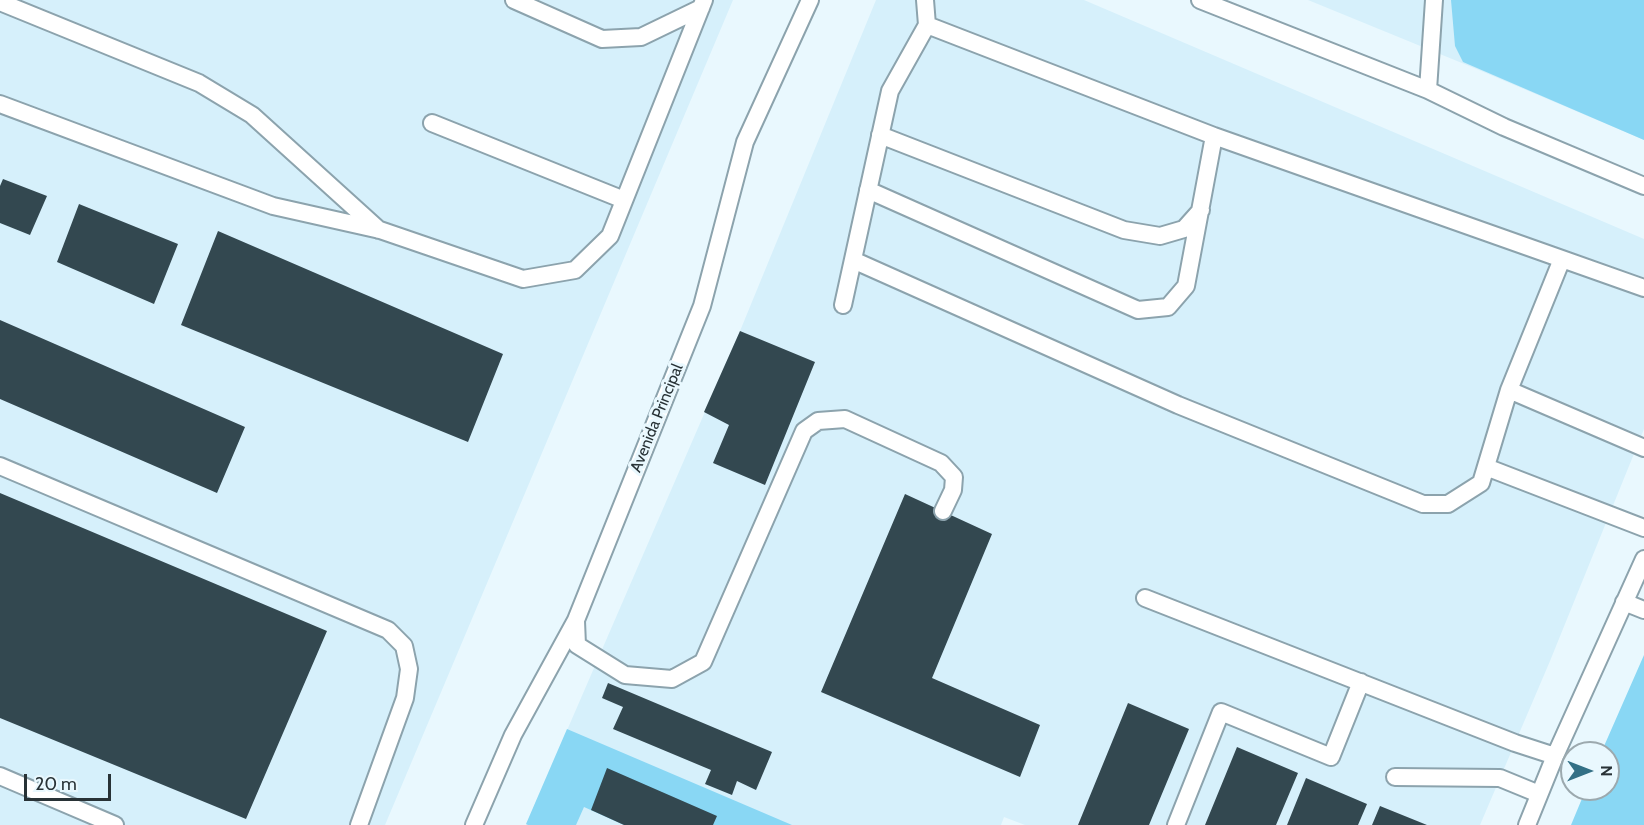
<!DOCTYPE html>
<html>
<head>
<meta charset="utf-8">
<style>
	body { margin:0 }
	#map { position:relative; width:1644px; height:825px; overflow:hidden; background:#e9f8fe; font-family:Cabin,sans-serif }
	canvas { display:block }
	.north { position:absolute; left:1560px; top:741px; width:60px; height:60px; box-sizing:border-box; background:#e9f8fe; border:2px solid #9ca9ae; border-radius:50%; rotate:90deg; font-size:16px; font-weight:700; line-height:24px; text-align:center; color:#283236 }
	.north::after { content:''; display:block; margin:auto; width:21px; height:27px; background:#337086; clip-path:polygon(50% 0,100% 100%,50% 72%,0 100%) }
	.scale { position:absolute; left:24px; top:774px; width:87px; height:27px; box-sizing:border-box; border:3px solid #283236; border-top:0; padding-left:8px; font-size:18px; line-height:21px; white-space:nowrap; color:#283236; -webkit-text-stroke:4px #e9f8fe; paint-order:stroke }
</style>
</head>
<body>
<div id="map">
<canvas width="1644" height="825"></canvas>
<div class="north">N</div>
<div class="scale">20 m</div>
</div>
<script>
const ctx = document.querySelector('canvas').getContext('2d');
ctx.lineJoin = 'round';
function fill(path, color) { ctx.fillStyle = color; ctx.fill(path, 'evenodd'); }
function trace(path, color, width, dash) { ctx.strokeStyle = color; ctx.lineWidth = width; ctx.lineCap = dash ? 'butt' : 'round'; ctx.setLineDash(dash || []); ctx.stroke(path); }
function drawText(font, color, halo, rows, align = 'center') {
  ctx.font = font + ' Cabin,sans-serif'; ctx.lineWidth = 6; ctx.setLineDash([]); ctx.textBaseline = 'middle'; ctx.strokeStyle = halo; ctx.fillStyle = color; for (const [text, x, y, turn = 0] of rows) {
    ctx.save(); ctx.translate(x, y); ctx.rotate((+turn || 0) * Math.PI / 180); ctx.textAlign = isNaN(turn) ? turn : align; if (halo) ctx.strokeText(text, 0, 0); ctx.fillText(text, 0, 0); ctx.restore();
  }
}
fill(new Path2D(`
	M0 0H733L385 825H0Z
	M876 0H1084L1644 239V429L1550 661 1480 825H1025L1004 817 1001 825H526L740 331Z
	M1308 0H1644V140L1479 70Z`), '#d6f0fb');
fill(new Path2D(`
	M1451 0H1644V140L1463 62 1455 46Z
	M1644 655V825H1571L1586 789H1608V753H1601Z
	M567 729 792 825H624L584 807 576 825H528L526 824Z`), '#89d7f4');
fill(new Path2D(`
	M3 179 47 196 30 235 0 223V186Z
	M79 204 178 244 154 304 57 262Z
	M218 231 503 354 468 442 181 325Z
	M0 320 245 427 217 493 0 399Z
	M740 331 815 362 765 485 713 463 729 425 704 412Z
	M0 493 327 631 246 819 0 718Z
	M905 494 992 534 932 678 1040 725 1020 777 821 692Z
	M608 683 772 752 756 790 737 781 732 795 705 784 711 770 613 729 623 707 602 698Z
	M1128 703 1189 729 1149 825H1078Z
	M1237 747 1298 773 1276 825H1205Z
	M607 768 717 816 713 825H624L591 810Z
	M1306 778 1367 804 1358 825H1287Z
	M1380 806 1427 825H1372Z`), '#334850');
const service = new Path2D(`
	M514 0 602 39 641 37 701 8
	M925 0 927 25 1214 136 1562 259
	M1200 0 1428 90 1504 127 1644 186
	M0 2 199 83 252 115 379 230
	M1428 90 1434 0
	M0 104 273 206 380 230 523 279 575 270 610 236 704 0
	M432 123 624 200
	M880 135 1124 230 1160 236 1184 229 1201 210
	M868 190 1138 310 1168 307 1186 286 1214 136
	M853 260 1178 405 1423 504H1448L1481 483 1509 390 1562 259 1644 288
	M843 305 890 91 927 25
	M1509 390 1644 448
	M0 466 388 630 404 646 409 669 405 698 359 825
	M1486 467 1644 528
	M1145 598 1515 743 1555 756
	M1624 602 1644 610
	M576 621 577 645 625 675 672 679 703 662 804 431 818 421 845 419 941 463 954 477 953 490 943 511
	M0 776 115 825
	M1395 777 1500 778 1539 794
	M474 825 513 735 576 620 702 306 745 142 810 0
	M1176 825 1221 712 1331 757 1361 682
	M1527 825 1555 756 1644 559`);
trace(service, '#8ca3ad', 20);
trace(service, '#fff', 16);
drawText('16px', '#283236', '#e9f8fe', [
	["Avenida Principal",657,418,-68]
]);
</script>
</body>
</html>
